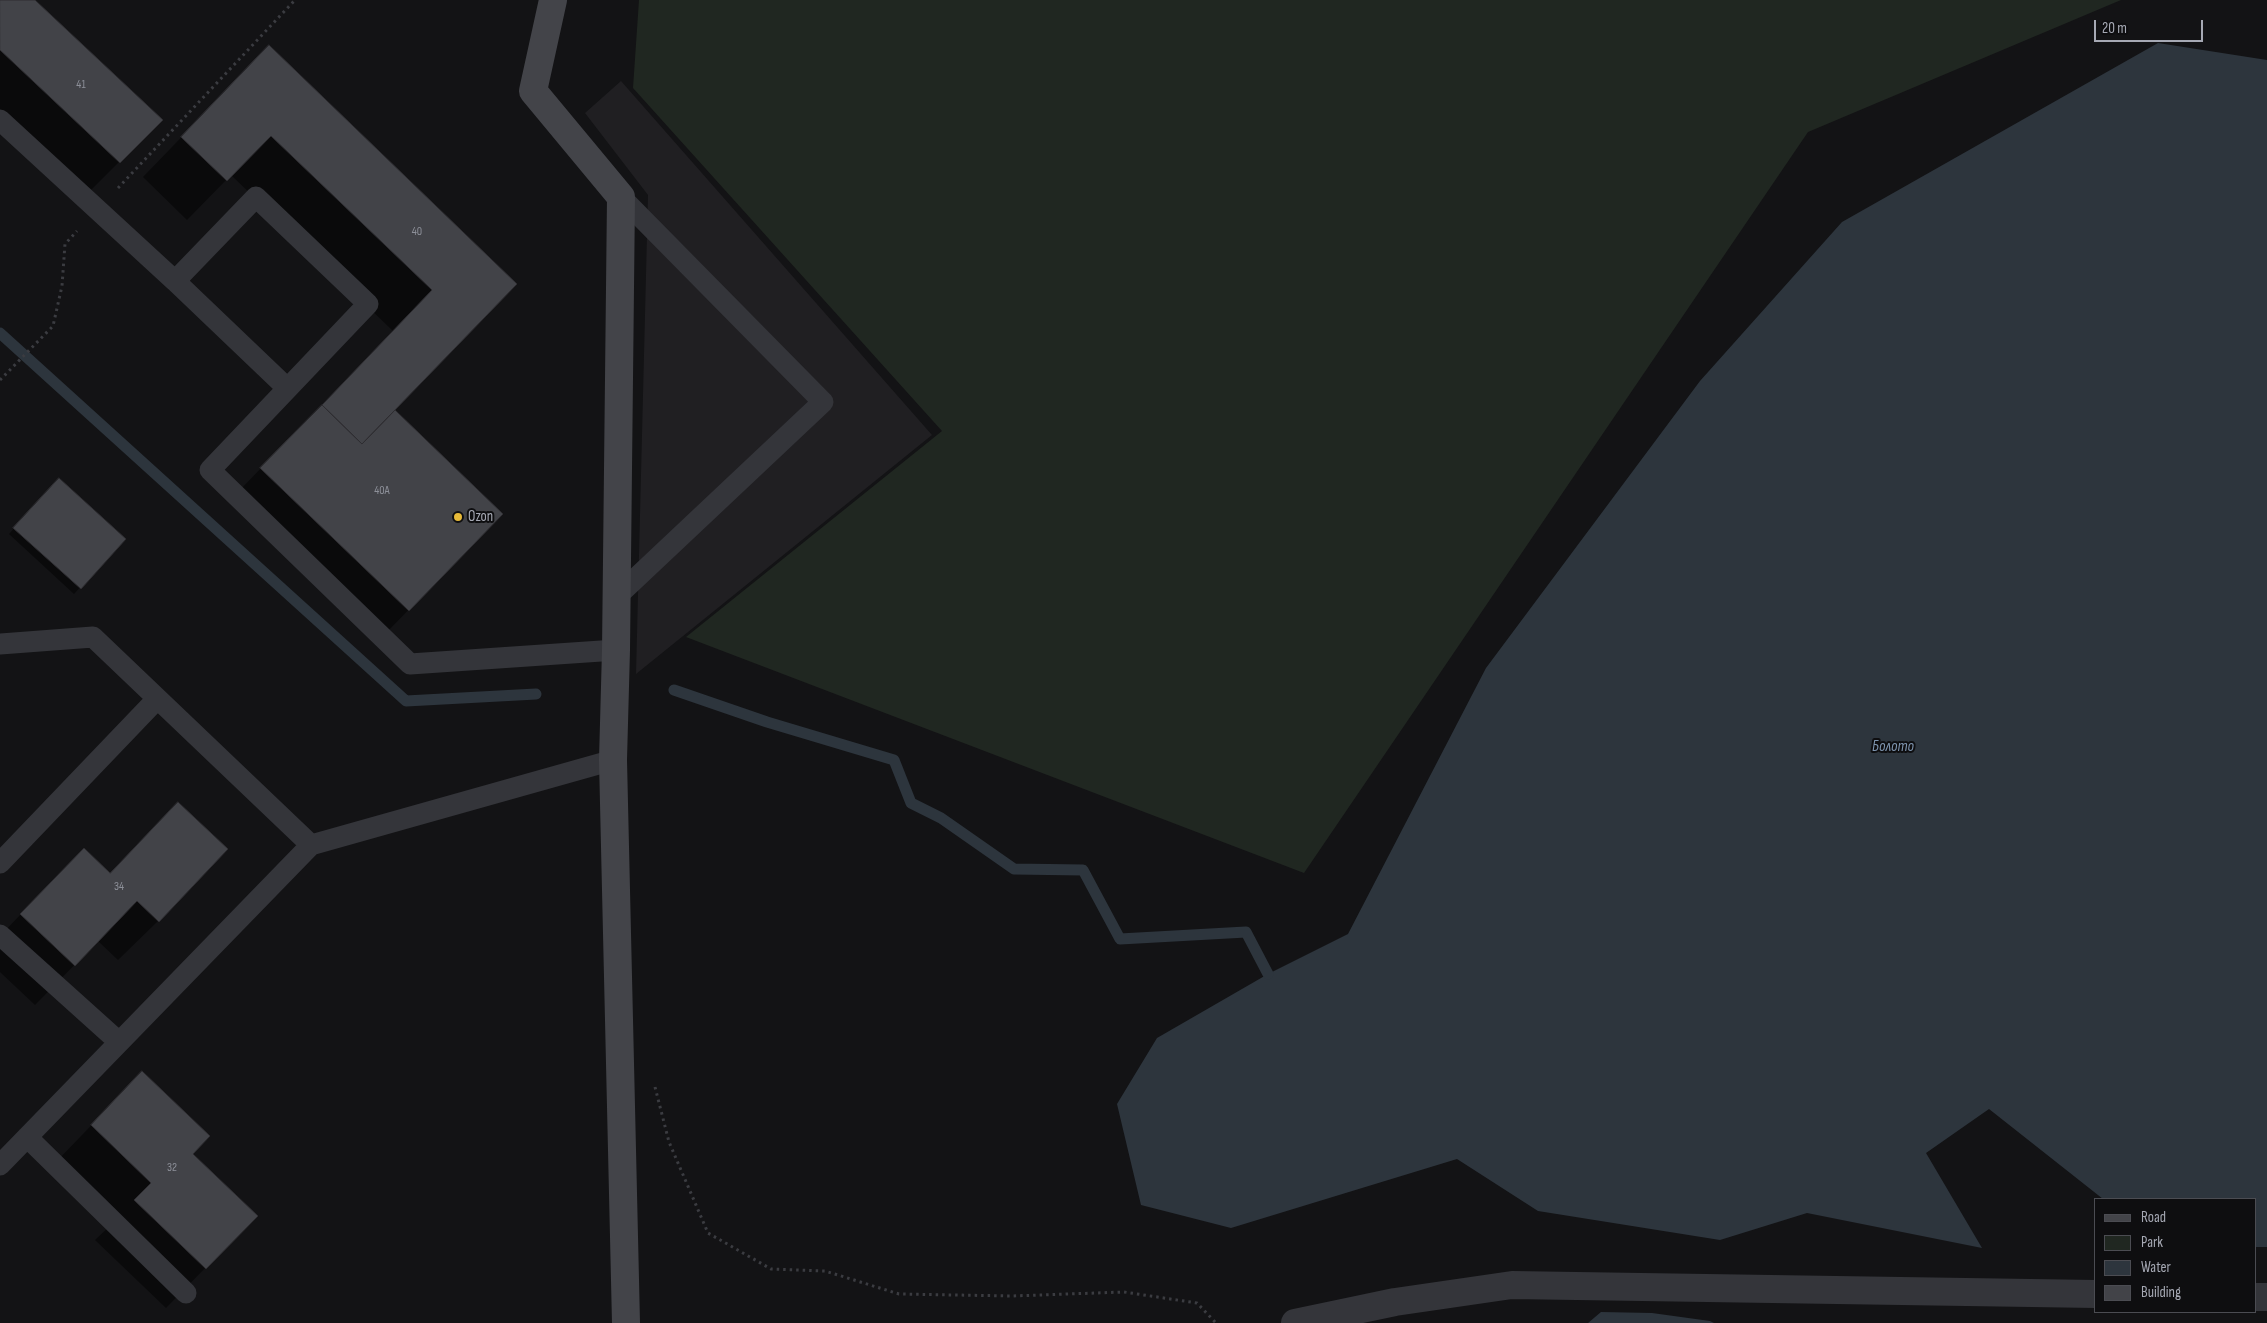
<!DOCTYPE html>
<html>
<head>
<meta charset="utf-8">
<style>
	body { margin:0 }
	#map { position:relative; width:2267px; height:1323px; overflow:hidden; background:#131315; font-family:"Sofia Sans Condensed",sans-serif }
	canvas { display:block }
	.legend { position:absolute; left:2094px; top:1198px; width:162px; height:115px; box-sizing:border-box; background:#0e0e10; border:1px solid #4b4c52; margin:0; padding:6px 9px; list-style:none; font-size:15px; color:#a6a9b4 }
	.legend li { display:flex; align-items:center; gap:10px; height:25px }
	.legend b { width:25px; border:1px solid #4b4c52 }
	.scale { position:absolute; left:2094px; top:20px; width:109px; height:22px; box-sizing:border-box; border:2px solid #a6a9b4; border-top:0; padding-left:6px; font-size:15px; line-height:18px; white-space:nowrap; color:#a6a9b4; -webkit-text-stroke:4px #0e0e10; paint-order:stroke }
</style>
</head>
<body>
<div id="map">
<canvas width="2267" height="1323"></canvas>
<ul class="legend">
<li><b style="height:6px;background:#434449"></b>Road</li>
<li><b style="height:14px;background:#202721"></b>Park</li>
<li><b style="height:14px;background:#2d353d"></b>Water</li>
<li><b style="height:14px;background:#424348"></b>Building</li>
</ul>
<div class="scale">20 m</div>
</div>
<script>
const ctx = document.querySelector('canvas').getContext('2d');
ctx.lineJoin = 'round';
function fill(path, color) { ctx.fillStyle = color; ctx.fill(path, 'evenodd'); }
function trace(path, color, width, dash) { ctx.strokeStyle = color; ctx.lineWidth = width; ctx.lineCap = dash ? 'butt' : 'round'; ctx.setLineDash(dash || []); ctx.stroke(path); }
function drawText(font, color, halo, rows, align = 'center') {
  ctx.font = font + ' "Sofia Sans Condensed",sans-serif'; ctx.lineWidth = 4; ctx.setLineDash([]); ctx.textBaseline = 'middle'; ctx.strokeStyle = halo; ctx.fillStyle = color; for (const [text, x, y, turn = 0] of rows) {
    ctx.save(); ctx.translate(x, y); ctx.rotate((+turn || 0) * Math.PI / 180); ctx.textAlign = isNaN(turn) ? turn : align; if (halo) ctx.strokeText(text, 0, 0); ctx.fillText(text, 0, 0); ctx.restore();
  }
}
fill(new Path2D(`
	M621 81 932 435 636 674 648 195 585 113Z`), '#201f22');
fill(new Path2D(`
	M639 0H2121L1808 132 1304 873 686 637 942 431 633 88Z`), '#202721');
fill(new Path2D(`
	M2158 43 2267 60V1247H2256V1199H2103L1989 1109 1926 1153 1982 1248 1807 1213 1720 1240 1538 1211 1457 1159 1231 1228 1141 1205 1117 1104 1157 1038 1268 974 1348 934 1486 668 1700 381 1842 222Z
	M1601 1312 1652 1313 1710 1321 1714 1323H1588Z`), '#2d353d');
fill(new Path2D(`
	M0 0H33L161 120 80 201 0 127Z
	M230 87 515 284 393 410 501 515 386 633 239 491 393 331 231 175 187 220 143 177Z
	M53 485 124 539 74 594 9 534Z
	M178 804 158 921 118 960 98 941 35 1005 0 972V936L44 890 109 874Z
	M142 1073 191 1154 256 1216 166 1308 95 1240 113 1223 53 1165Z`), '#0007');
trace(new Path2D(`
	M0 333 406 701 536 694
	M674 690 767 722 894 760 911 803 941 818 1014 869 1083 870 1120 939 1246 932 1268 974`), '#2d353d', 11);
const building = new Path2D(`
	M0 0H35L163 120 120 163 0 50Z
	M269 45 517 284 362 444 322 405 432 290 271 136 227 181 181 137Z
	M322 405 362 444 395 410 503 514 409 611 260 468Z
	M59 478 126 539 81 589 13 528Z
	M178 802 228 849 159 922 137 901 75 966 20 914 84 848 110 873Z
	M142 1071 210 1136 193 1154 258 1216 206 1269 134 1200 151 1183 91 1125Z`);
fill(building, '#424348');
trace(building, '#2e2d31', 1);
trace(new Path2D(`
	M118 188 295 0
	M0 380 53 326 62 286 65 244 77 231
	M655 1087 669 1142 708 1233 771 1269 825 1271 899 1294 1012 1296 1124 1292 1197 1303 1216 1323`), '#3b3c41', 3, [2.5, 4]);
trace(new Path2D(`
	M0 120 175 281 256 197 368 304 210 470 410 664 616 650
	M175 281 287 388
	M616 597 823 402 621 197
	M0 644 93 637 311 845 613 760
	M0 863 157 699
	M0 935 119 1042
	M27 1137 186 1293
	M0 1165 311 845`), '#34353a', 21);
trace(new Path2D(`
	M2256 1297H2267
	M1295 1323 1395 1302 1512 1285 2096 1294`), '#34353a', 28);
trace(new Path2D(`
	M553 0 533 91 621 197 616 650 613 760 626 1323`), '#434449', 28);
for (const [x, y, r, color] of [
	[458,517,5,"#e7ba39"]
]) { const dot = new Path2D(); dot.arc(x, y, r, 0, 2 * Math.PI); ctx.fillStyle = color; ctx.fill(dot); trace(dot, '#0e0e10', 2); }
drawText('12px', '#8d9099', null, [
	["41",81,85],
	["40",417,232],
	["40А",382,491],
	["34",119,887],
	["32",172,1168]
]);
drawText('15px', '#a6a9b4', '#0e0e10', [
	["Ozon",468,517]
], 'left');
drawText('italic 16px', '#7e94ae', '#0e0e10', [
	["Болото",1893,747]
]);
</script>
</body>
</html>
